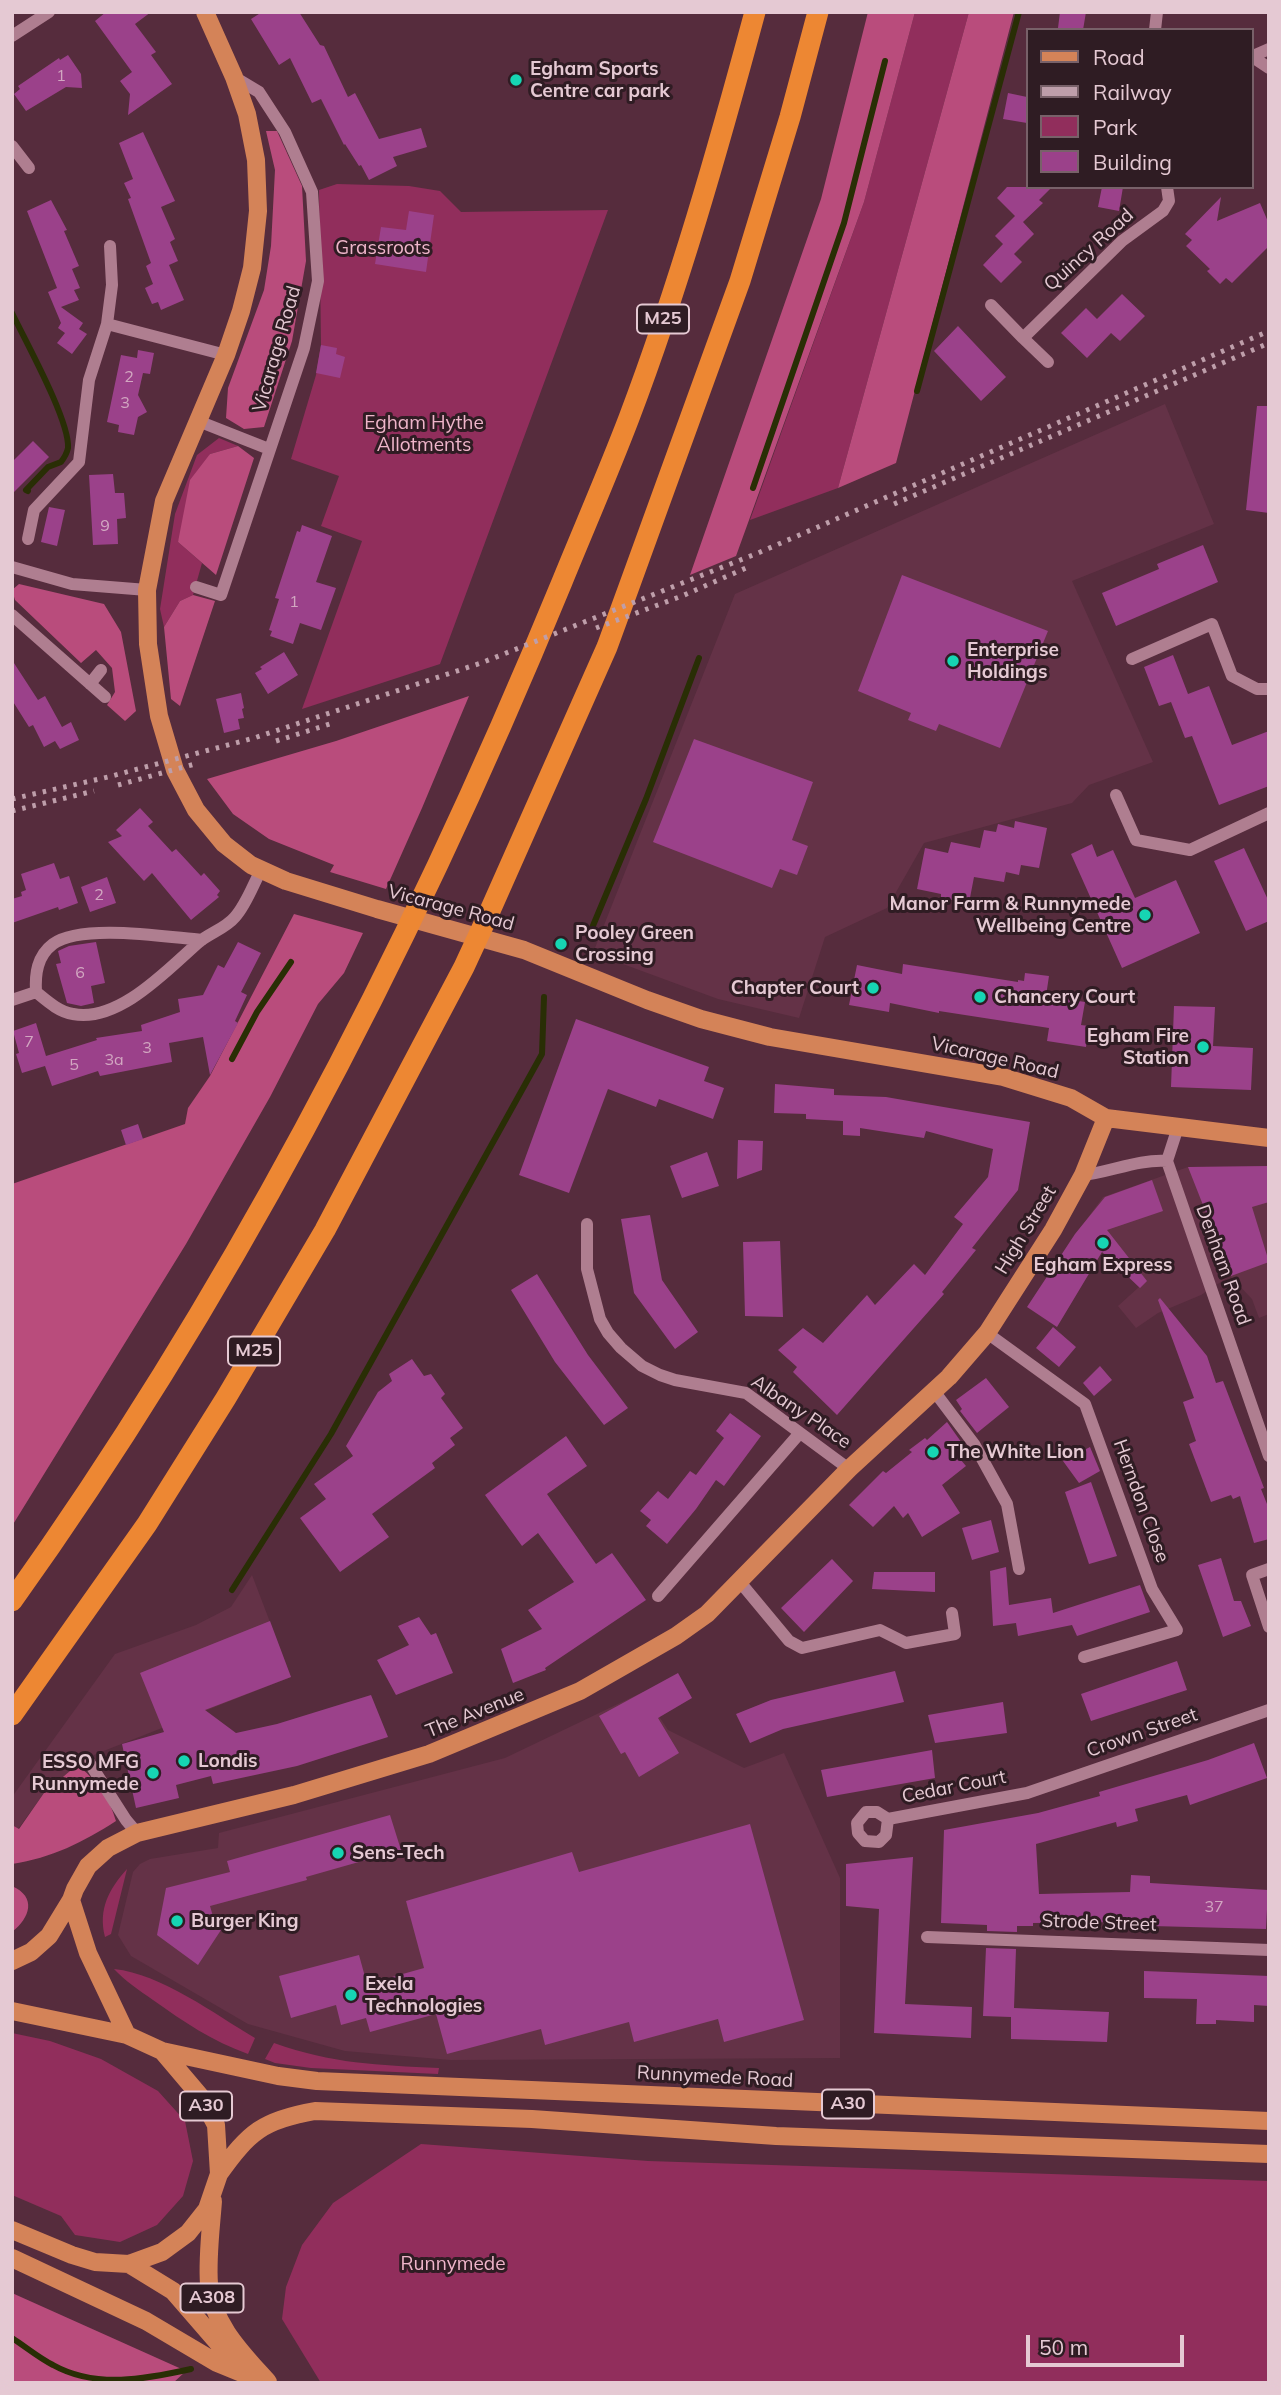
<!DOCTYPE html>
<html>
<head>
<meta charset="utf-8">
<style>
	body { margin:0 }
	#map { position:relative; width:1281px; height:2395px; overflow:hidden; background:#562c3d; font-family:Mulish,sans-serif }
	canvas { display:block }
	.frame { position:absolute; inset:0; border:14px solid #e5c9d3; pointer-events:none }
	.legend { position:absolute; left:1026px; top:28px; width:228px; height:161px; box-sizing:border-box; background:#2f1c23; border:2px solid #786169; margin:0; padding:9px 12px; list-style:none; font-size:21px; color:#e5c9d3 }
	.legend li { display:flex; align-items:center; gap:14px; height:35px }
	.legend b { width:35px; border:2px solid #786169 }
	.scale { position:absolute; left:1026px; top:2335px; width:158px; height:32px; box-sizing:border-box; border:4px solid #e5c9d3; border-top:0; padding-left:9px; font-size:21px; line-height:24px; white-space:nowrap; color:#e5c9d3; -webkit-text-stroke:5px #2f1c23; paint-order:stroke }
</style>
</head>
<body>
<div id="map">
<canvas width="1281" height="2395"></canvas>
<div class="frame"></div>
<ul class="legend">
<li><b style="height:9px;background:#d48358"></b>Road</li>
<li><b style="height:9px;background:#be9eaa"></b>Railway</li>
<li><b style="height:19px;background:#912e5c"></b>Park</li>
<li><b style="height:19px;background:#9b418a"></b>Building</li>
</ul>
<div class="scale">50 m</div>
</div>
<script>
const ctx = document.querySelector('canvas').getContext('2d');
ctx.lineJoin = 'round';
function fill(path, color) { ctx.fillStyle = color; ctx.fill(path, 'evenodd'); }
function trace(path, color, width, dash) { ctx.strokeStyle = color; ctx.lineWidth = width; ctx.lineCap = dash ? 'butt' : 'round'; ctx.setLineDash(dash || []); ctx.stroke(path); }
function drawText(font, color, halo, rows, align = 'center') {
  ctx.font = font + ' Mulish,sans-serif'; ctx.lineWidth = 6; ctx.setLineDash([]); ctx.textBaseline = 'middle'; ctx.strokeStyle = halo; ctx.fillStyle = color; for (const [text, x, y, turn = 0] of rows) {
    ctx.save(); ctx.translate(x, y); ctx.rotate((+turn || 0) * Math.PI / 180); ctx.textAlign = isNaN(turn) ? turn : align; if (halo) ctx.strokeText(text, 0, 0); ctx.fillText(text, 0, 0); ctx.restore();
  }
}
fill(new Path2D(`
	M1165 404 1214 524 1072 581 1153 762 1089 785 1072 803 924 843 887 908 825 937 799 1018 718 999 593 953 735 594Z
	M1269 1166V1314L1259 1318 1252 1299 1230 1276 1201 1295 1158 1313 1136 1328 1118 1306 1139 1287 1102 1252 1075 1235 1103 1197 1188 1167Z
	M252 1575 291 1677 96 1754 77 1765 44 1793 18 1829 12 1825V1797L115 1654 196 1625 231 1607Z
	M643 1692 668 1730 744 1768 784 1753 840 1878V2058L451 2060 345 2051 248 2024 131 1956 118 1935 133 1872 140 1864 150 1859 218 1848 219 1833 505 1758Z`), '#643247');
fill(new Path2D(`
	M915 12H969L838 488 750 520 864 202Z
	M337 184 409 186 440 191 461 212 608 210 440 664 302 709 362 541 321 526 339 476 291 459 316 375 321 345 319 190Z
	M219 438 238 446 210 454 178 542 202 563 193 595 180 601 164 627 160 609 175 514 197 455Z
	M127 1869 111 1934 105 1937C98 1909 109 1889 127 1869Z
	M114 1969C162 1974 214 2014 255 2038L248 2054C212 2041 184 2022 153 2000 139 1990 125 1981 114 1969Z
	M12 2033 50 2041 101 2059 158 2091 185 2121 193 2161 183 2196 157 2225 120 2242 75 2235 61 2216 12 2195Z
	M274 2043C333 2064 377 2065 439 2068L438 2074 311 2068 275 2063 265 2059Z
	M421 2144 648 2161 1269 2181V2383H321L282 2319 286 2287 302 2245 333 2203Z`), '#912e5c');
fill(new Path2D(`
	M868 12H915L864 202 736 556 690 575 821 199Z
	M969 12H1014L896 463 838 488Z
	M266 131H277L302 186 306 261 292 341 264 427 244 429 226 418 228 388 264 290 271 246 275 170Z
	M238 446 254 458 216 575 178 542 190 480 210 454Z
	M19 584 104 604 121 632 136 711 125 721 107 705 115 692 112 668 96 650 81 663 15 600 12 590Z
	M193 595 215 601 180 706 171 699 164 627 180 601Z
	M469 696 422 808 386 889 330 872 334 865 269 839 233 814 207 779 336 741Z
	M294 914 363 933 344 973 318 1004 270 1097 186 1244 12 1526V1184L185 1124 188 1108 210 1076Z
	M77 1765C95 1778 110 1799 116 1821 83 1842 52 1858 12 1864V1825L19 1829 44 1793Z
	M12 1886C37 1897 30 1918 12 1932Z
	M12 2293 186 2371 173 2383H12Z`), '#b94c7c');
trace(new Path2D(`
	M12 313C25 340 70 421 68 448 67 453 64 458 61 462L48 467 26 490 28 491
	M917 391 1019 12
	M753 488 844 223 885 61
	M592 928 646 799 699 658
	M232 1059 257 1012 291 962
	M232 1590 331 1434 542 1054 544 997
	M12 2338C26 2347 39 2358 53 2365 96 2389 146 2379 191 2369`), '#292e05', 6);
fill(new Path2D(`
	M106 12H151L135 24 156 52 151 55 172 84 128 115 130 94 120 81 132 72 95 21Z
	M262 12H299L320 45 324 46 348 97 355 93 379 139 421 128 427 147 393 157 397 166 369 180 361 165 359 166 345 144 344 145 321 99 312 103 290 58 279 65 251 19Z
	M1060 12H1086L1083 30 1058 28Z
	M68 55 81 74 82 88 66 87 26 111 14 94 20 89 18 86 59 58 60 60Z
	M1008 93 1027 97V123L1003 119Z
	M143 132 175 201 161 207 175 239 170 242 178 261 169 265 184 300 161 310 158 302 152 304 145 288 153 284 146 266 151 263 128 199 131 198 124 183 133 179 119 143Z
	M1007 187H1052L1039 200 1043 203 1023 222 1034 234 1014 254 1022 262 1001 283 983 265 1003 244 995 236 1015 216 997 198Z
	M1102 187H1123L1119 211 1098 207Z
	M1221 197 1217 221 1260 203 1269 224V246L1232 283 1226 278 1220 284 1207 271 1210 269 1186 246 1192 240 1185 234Z
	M51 200 67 230 64 231 79 266 72 269 80 288 74 290 79 300 61 307 83 323 79 329 87 334 72 354 57 343 65 333 58 328 61 323 48 292 57 288 27 211Z
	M409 211 434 215 426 272 375 264 381 227 406 230Z
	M1122 294 1145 316 1120 341 1111 333 1087 358 1061 333 1086 308 1097 319Z
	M958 326 1006 377 981 401 934 351Z
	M321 345 337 348 336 354 345 357 340 378 316 373Z
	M138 350 154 353 150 374 143 373 138 395 147 412 138 417 134 435 118 432 119 425 107 422 121 355 137 358Z
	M1257 406H1269V513L1246 510Z
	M33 441 49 457 12 494V462Z
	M113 474 115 493H124L126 518 117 519 118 544 93 545 89 475Z
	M49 507 65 510 57 546 41 542Z
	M302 525 332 536 316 582 336 588 321 630 300 623 293 644 270 636 272 631 269 630 279 599 275 598 297 531 300 532Z
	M1203 545 1218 582 1116 626 1102 593 1159 569 1157 564Z
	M902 575 1048 631 1000 748 939 724 936 731 908 720 911 713 858 691Z
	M284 652 298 675 268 694 255 673 262 669 260 667Z
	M1173 655 1188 694 1209 686 1232 745 1269 731V786L1219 805 1192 736 1185 738 1171 702 1159 706 1144 667Z
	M12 660 38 700 45 696 62 727 71 722 79 740 60 749 55 741 44 747 33 725 29 727 12 700Z
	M241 693 244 708 242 709 244 718 238 719 240 729 224 733 216 699Z
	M694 739 813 782 792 840 808 846 797 875 780 869 772 888 653 842Z
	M140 808 153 822 148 826 172 852 176 849 201 876 204 873 220 891 217 895 219 897 191 920 152 873 144 881 108 842 122 836 116 830Z
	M1015 821 1047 828 1039 868 1021 865 1019 875 1006 872 1004 882 974 877 969 903 941 898V894L917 889 925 848 948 853 951 842 980 848 984 830 996 832 998 824 1014 828Z
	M1092 844 1097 857 1113 850 1135 898 1176 880 1200 933 1122 968 1071 854Z
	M1244 848 1269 902V921L1246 931 1214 861Z
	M54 863 60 879 69 876 78 903 59 910 58 907 12 923V899L22 896 21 892 26 890 21 874Z
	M107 877 116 903 90 912 81 887Z
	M96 942 105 983 91 986 94 1003 81 1006 67 1003 56 964 61 963 58 951 69 946Z
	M238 942 261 953 241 992 247 995 235 1021 238 1023 210 1075 203 1037 169 1043 172 1062 100 1076 98 1071 52 1086 45 1066 22 1073 16 1054 19 1053 13 1031 36 1023 46 1056 97 1040 96 1038 142 1031 141 1025 180 1012 178 999 203 995 218 965 224 968Z
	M903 964 1018 982V980L1024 981 1025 973 1049 976 1046 996 1085 1002 1081 1025 1089 1026 1086 1047 1047 1041 1049 1028 939 1011V1013L890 1003 889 1012 849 1005 857 965 902 974Z
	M1174 1006 1215 1007 1213 1046 1253 1048 1251 1090 1171 1087Z
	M576 1019 709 1067 704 1081 724 1088 713 1119 659 1099 656 1107 608 1089 569 1193 519 1175Z
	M775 1084 834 1089V1095L886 1097 1030 1122 1018 1190 972 1248 976 1250 942 1292 944 1294 837 1415 793 1372 797 1367 778 1350 803 1328 823 1343 867 1295 875 1305 914 1264 925 1275 963 1224 954 1217 988 1177 993 1149 926 1131 924 1138 860 1128V1136L843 1135V1121L806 1119V1114L774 1113Z
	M138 1124 143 1139 126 1145 121 1130Z
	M738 1140 763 1141 762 1170 737 1179Z
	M707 1152 719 1186 682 1198 670 1166Z
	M1269 1166V1202L1252 1207 1269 1262 1231 1276 1188 1167Z
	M1152 1180 1163 1211 1107 1230 1147 1281 1140 1288 1102 1252 1057 1327 1027 1307 1075 1234 1105 1197Z
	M650 1215 662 1280 698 1332 675 1349 634 1293 621 1219Z
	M780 1241 783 1317 745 1316 743 1242Z
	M537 1274 588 1355 628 1408 604 1425 555 1362 511 1290Z
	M1160 1298 1207 1356 1216 1383 1223 1381 1264 1488 1261 1489 1269 1509V1539L1254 1543 1240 1496 1233 1499 1231 1495 1211 1502 1189 1444 1196 1441 1183 1402 1194 1398 1158 1300Z
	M1053 1327 1076 1347 1059 1367 1036 1348Z
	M412 1359 424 1376 431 1374 445 1394 441 1398 463 1428 450 1438 455 1445 432 1463 435 1468 372 1514 389 1537 340 1572 300 1518 326 1499 314 1484 353 1456 346 1446 378 1392 392 1381 389 1374Z
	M1100 1366 1112 1380 1094 1396 1083 1383Z
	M986 1378 1009 1407 977 1433 960 1411 962 1409 956 1400Z
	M730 1413 761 1436 724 1486 716 1480 696 1509 667 1544 646 1526 651 1520 640 1511 658 1491 668 1499 690 1471 696 1475 724 1438 716 1431Z
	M947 1422 964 1446 955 1453 966 1466 942 1485 960 1513 922 1537 908 1513 903 1518 894 1506 873 1527 849 1505 883 1471 886 1473 912 1452 909 1450 925 1438 927 1440Z
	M566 1436 587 1466 547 1494 596 1564 612 1553 646 1600 545 1668 546 1670 513 1683 501 1649 542 1629 528 1610 574 1582 538 1533 522 1546 485 1495Z
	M1090 1447 1100 1471 1079 1483 1063 1461Z
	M1091 1482 1117 1556 1089 1564 1065 1492Z
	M991 1520 999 1552 972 1560 962 1528Z
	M1221 1558 1234 1601H1241L1251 1626 1223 1637 1198 1565Z
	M832 1559 853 1581 804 1632 781 1608Z
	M1006 1567 1009 1605 1051 1598 1053 1613 1140 1585 1150 1612 1077 1636 1072 1625 1018 1636 1016 1623 993 1626 990 1571Z
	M874 1572H935V1592L872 1589Z
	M419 1617 431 1635 436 1633 453 1673 396 1695 377 1660 409 1645 398 1626Z
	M270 1621 291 1677 205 1710 236 1733 277 1724 371 1695 388 1737 297 1766 213 1784 211 1776 176 1785 179 1798 136 1808 122 1744 164 1732 140 1673Z
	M1177 1661 1187 1690 1091 1721 1081 1694Z
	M895 1671 904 1702 783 1729 750 1743 736 1714 771 1700Z
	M678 1673 692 1698 658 1718 679 1753 639 1777 625 1752 621 1754 599 1716Z
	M1003 1702 1007 1733 935 1743 928 1715Z
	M1254 1743 1267 1778 1190 1805 1187 1795 1135 1809 1138 1821 1117 1827 1116 1822 1036 1844 1039 1894 1130 1892 1131 1875 1150 1876V1883L1268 1890 1266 1929 1152 1926 1125 1924V1922L1033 1923V1926H1017V1932L987 1931V1925L941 1923 944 1830 1038 1813 1100 1796 1099 1792 1208 1760Z
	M932 1750 935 1778 827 1797 821 1770Z
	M390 1815 401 1850 306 1877 307 1880 210 1906 216 1927 221 1930 198 1965 157 1935 166 1888 230 1872 227 1861Z
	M750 1824 804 2020 724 2042 718 2019 634 2042 629 2022 545 2045 541 2029 447 2054 436 2014 370 2032 366 2018 341 2025 336 2005 291 2018 279 1976 359 1955 367 1984 424 1968 406 1901 572 1852 579 1872Z
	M913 1857 905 2004 972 2007 971 2038 874 2033 879 1909 846 1906V1864Z
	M986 1948 1016 1949 1014 2008 1109 2012 1107 2042 1011 2039V2017L983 2016Z
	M1144 1971 1269 1976V2006L1254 2005V2022L1216 2020V2024H1196L1197 1999 1144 1998Z`), '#9b418a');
trace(new Path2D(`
	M1155 30 1157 12
	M12 36 49 12
	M1251 56 1269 68
	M1253 56 1269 49
	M12 146 29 168
	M991 305 1023 338 1122 241 1163 211 1169 201 1167 187
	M107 324 112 285 110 246
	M1023 338 1048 362
	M198 421 269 449
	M28 539 34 510 79 462 89 380 107 324 226 355
	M12 567 72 584 147 590
	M196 587 221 595 304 348 318 281 312 192 285 132 259 92 234 77
	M12 615 105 697
	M1132 659 1212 624 1232 676 1257 689H1269
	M90 684 101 670
	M1116 795 1136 840 1190 850 1269 813
	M202 940C166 937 81 923 53 944 37 956 35 974 36 992 47 1001 59 1012 73 1014 119 1023 168 969 199 942 210 933 226 928 235 917 246 905 253 885 261 870
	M12 1000 36 992
	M1178 1127 1167 1161 1269 1456
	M1083 1175C1111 1172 1138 1159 1167 1161
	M587 1224V1269L600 1319 608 1333 621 1348 642 1366 660 1375 675 1380 746 1393 849 1469
	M987 1333 1085 1404 1152 1589 1177 1630 1084 1657
	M934 1391 974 1444 1007 1504 1019 1569
	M1269 1569 1252 1575 1269 1627
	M740 1582 789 1641 802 1648 880 1630 906 1643 955 1634 952 1613
	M658 1596 799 1434
	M87 1759 126 1820 137 1833
	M888 1819 886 1835 879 1842 865 1841 858 1833 857 1823 866 1812H877L888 1819 1027 1793 1269 1710
	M927 1937 1269 1950`), '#af7e90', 12);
trace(new Path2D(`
	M205 12 234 77 247 114 256 160 258 211 252 268 241 311 226 355 164 501 147 590 148 644 159 716 175 770 196 810 224 844 251 865 286 881 377 909 524 950 647 1000 701 1019 770 1037 1003 1077 1071 1098 1106 1118 1269 1138
	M71 1900 88 1953 127 2035
	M12 1961 31 1952 49 1936 71 1900 75 1889 88 1866 108 1848 137 1833 294 1795 429 1754 580 1691 676 1636 707 1614 849 1469 949 1377 987 1333 1053 1230 1083 1175 1106 1118
	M12 2011 127 2035 162 2051 201 2097 216 2125 219 2174 207 2209 188 2233 162 2252 129 2264 95 2262 72 2255 12 2230
	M162 2051 278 2076 317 2081 1269 2121
	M219 2174C249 2132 263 2120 315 2111L532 2119 776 2136 1269 2154
	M213 2201C211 2228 207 2257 209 2284 212 2324 243 2354 268 2382
	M12 2258 146 2321 217 2363 261 2381
	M129 2264 173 2291 225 2351 242 2366`), '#d48358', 18);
trace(new Path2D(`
	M12 1601C237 1286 415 940 562 582 584 528 608 473 629 418 679 286 718 149 755 12
	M12 1715 147 1524 226 1398 325 1230 464 967 489 913 607 647 630 584 740 281 790 117 818 12`), '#ed8733', 21);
trace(new Path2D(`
	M894 504 1269 343
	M596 628 682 596 746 568
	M276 741 333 723
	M118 785 195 764
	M12 799 108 777 254 738 481 663 758 553 1269 331
	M12 811 94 791`), '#be9eaa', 5, [3.5, 7]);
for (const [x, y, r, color] of [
	[516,80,7,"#16d5b3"],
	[953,661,7,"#16d5b3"],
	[1145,915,7,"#16d5b3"],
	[561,944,7,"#16d5b3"],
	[873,988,7,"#16d5b3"],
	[980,997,7,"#16d5b3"],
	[1203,1047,7,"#16d5b3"],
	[1103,1243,7,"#16d5b3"],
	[933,1452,7,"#16d5b3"],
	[184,1761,7,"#16d5b3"],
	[153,1773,7,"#16d5b3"],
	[338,1853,7,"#16d5b3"],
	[177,1921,7,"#16d5b3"],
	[351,1995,7,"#16d5b3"]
]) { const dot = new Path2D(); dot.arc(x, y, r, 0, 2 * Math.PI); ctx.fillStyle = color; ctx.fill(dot); trace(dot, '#2f1c23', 2.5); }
drawText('16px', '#d2a7c1', null, [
	["1",61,76],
	["2",129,377],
	["3",125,403],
	["9",105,526],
	["1",294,602],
	["2",99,895],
	["6",80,973],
	["7",29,1042],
	["3",147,1048],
	["3a",114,1060],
	["5",74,1065],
	["37",1214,1907]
]);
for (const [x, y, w] of [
	[663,319,52],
	[254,1351,52],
	[848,2104,52],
	[206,2106,52],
	[212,2298,63]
]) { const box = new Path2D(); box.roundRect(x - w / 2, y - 14.5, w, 29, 5); ctx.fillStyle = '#2f1c23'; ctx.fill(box); trace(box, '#e5c9d3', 2); }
drawText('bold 18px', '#e5c9d3', null, [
	["M25",663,319],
	["M25",254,1351],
	["A30",848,2104],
	["A30",206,2106],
	["A308",212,2298]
]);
drawText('bold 19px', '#e5c9d3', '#2f1c23', [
	["Egham Sports",530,69],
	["Centre car park",530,91],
	["Enterprise",967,650],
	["Holdings",967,672],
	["Manor Farm & Runnymede",1131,904,"right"],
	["Wellbeing Centre",1131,926,"right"],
	["Pooley Green",575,933],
	["Crossing",575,955],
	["Chapter Court",859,988,"right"],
	["Chancery Court",994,997],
	["Egham Fire",1189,1036,"right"],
	["Station",1189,1058,"right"],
	["Egham Express",1103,1265,"center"],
	["The White Lion",947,1452],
	["Londis",198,1761],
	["ESSO MFG",139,1762,"right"],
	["Runnymede",139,1784,"right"],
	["Sens-Tech",352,1853],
	["Burger King",191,1921],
	["Exela",365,1984],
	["Technologies",365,2006]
], 'left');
drawText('19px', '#efb5ca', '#2f1c23', [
	["Grassroots",383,248],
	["Egham Hythe",424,423],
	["Allotments",424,445],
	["Runnymede",453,2264]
]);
drawText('19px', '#e5c9d3', '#2f1c23', [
	["Quincy Road",1089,250,-42],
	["Vicarage Road",277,349,-74],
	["Vicarage Road",451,908,15],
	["Vicarage Road",995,1058,13],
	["High Street",1026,1230,-59],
	["Denham Road",1223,1265,70],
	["Albany Place",801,1412,34],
	["Herndon Close",1141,1501,70],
	["The Avenue",475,1713,-22],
	["Crown Street",1142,1733,-19],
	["Cedar Court",954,1787,-11],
	["Strode Street",1099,1923,2],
	["Runnymede Road",715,2077,3]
]);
</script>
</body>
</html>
